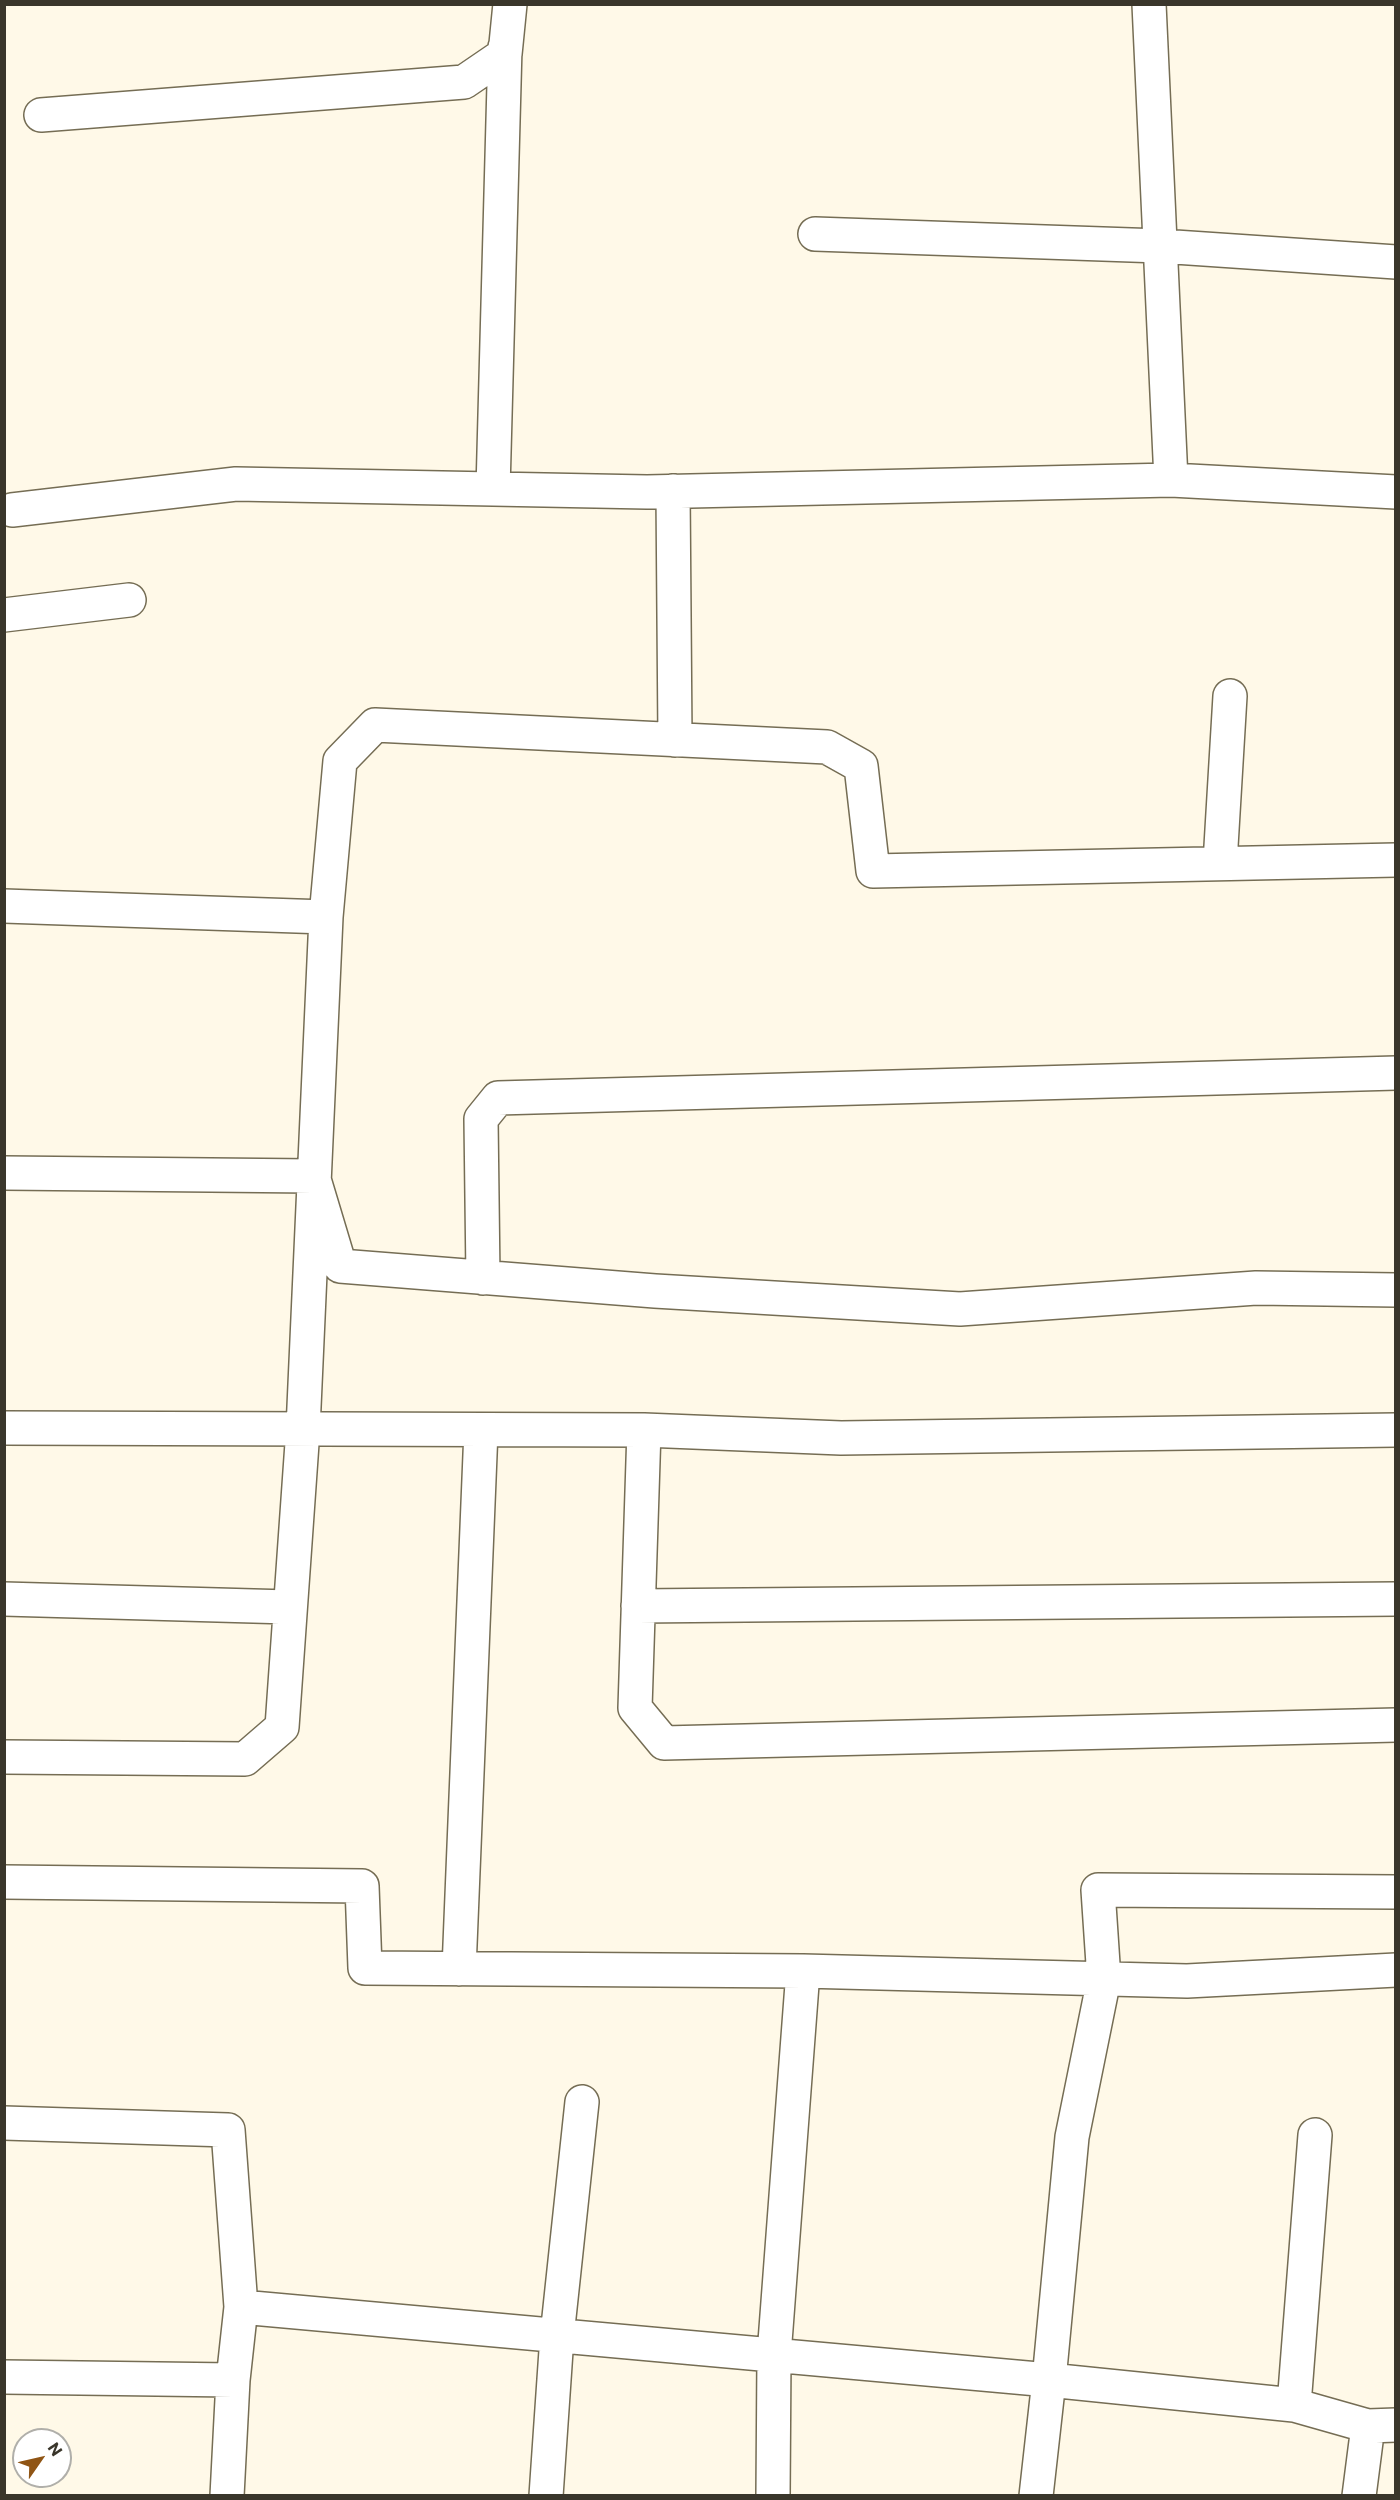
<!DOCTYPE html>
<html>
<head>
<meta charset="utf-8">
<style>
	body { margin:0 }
	#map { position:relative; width:1400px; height:2500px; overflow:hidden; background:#fff9e8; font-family:Commissioner,sans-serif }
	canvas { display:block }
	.frame { position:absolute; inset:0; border:6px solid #3a362b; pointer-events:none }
	.north { position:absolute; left:12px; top:2428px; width:60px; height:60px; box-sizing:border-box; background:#fff; border:2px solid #b0afaa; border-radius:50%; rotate:56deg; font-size:16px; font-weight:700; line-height:24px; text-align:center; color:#3a362b }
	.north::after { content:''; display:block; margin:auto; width:21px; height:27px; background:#905515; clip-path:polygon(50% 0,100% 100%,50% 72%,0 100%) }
</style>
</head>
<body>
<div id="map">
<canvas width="1400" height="2500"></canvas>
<div class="frame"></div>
<div class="north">N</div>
</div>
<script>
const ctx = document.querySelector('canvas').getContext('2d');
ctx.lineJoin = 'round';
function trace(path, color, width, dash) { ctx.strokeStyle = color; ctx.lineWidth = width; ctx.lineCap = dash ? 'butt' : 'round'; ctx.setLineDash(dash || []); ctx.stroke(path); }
const minor = new Path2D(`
	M1149 4 1171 480
	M41 115 464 82 505 54 510 4
	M815 234 1160 246 1396 262
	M493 489 505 47
	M673 491 675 740
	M12 510 236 484 647 492 1171 480 1396 492
	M4 615 129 600
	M1220 863 1230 696
	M4 906 326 917 340 761 375 725 827 747 861 766 873 871 1396 860
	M4 1173 313 1176 340 1266 655 1291 960 1309 1256 1288 1396 1290
	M483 1278 481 1119 498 1098 1396 1073
	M4 1428 644 1430 841 1438 1396 1430
	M644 1430 635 1708 664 1743 1396 1725
	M4 1599 289 1607
	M638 1606 1396 1599
	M4 1757 245 1759 282 1727 303 1429 326 917
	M4 1882 362 1886 365 1968 803 1971
	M1396 1892 1098 1890 1104 1979 1072 2137 1049 2380 1294 2405 1368 2426 1396 2425
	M459 1969 481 1430
	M4 2123 228 2130 241 2307 1049 2380 1036 2496
	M4 2377 233 2380 241 2307
	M1294 2405 1315 2135
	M227 2496 233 2380
	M546 2496 557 2336 582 2102
	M773 2496 774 2355 803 1971 1187 1981 1396 1970
	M1359 2496 1368 2426`);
trace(minor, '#756d54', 36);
trace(minor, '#fff', 33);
</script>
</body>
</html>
